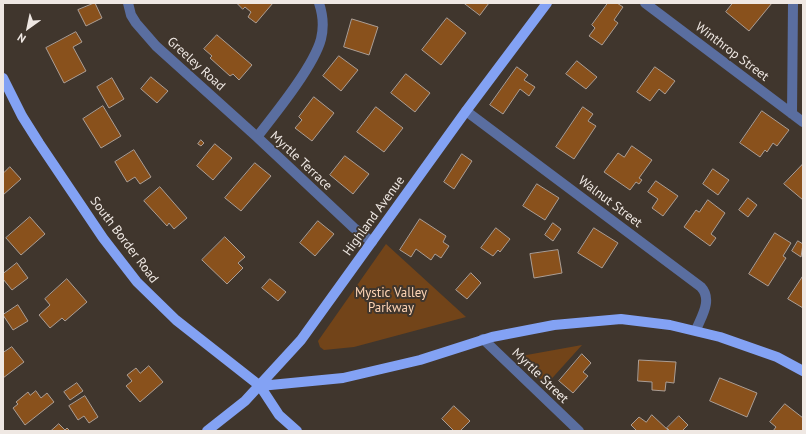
<!DOCTYPE html>
<html>
<head>
<meta charset="utf-8">
<style>
	body { margin:0 }
	#map { position:relative; width:806px; height:434px; overflow:hidden; background:#40362d; font-family:"PT Sans",sans-serif }
	canvas { display:block }
	.frame { position:absolute; inset:0; border:4px solid #efe8e3; pointer-events:none }
	.north { position:absolute; left:8px; top:8px; width:40px; height:40px; -webkit-text-stroke:3px #40362d; paint-order:stroke; rotate:213deg; font-size:11px; font-weight:700; line-height:16px; text-align:center; color:#efe8e3 }
	.north::after { content:''; display:block; margin:auto; width:14px; height:18px; background:#efe8e3; clip-path:polygon(50% 0,100% 100%,50% 72%,0 100%) }
</style>
</head>
<body>
<div id="map">
<canvas width="806" height="434"></canvas>
<div class="frame"></div>
<div class="north">N</div>
</div>
<script>
const ctx = document.querySelector('canvas').getContext('2d');
ctx.lineJoin = 'round';
function fill(path, color) { ctx.fillStyle = color; ctx.fill(path, 'evenodd'); }
function trace(path, color, width, dash) { ctx.strokeStyle = color; ctx.lineWidth = width; ctx.lineCap = dash ? 'butt' : 'round'; ctx.setLineDash(dash || []); ctx.stroke(path); }
function drawText(font, color, halo, rows, align = 'center') {
  ctx.font = font + ' "PT Sans",sans-serif'; ctx.lineWidth = 4; ctx.setLineDash([]); ctx.textBaseline = 'middle'; ctx.strokeStyle = halo; ctx.fillStyle = color; for (const [text, x, y, turn = 0] of rows) {
    ctx.save(); ctx.translate(x, y); ctx.rotate((+turn || 0) * Math.PI / 180); ctx.textAlign = isNaN(turn) ? turn : align; if (halo) ctx.strokeText(text, 0, 0); ctx.fillText(text, 0, 0); ctx.restore();
  }
}
fill(new Path2D(`
	M386 244 466 317 354 347 324 350 320 347 318 341Z
	M582 345 546 385 521 360V356Z`), '#724419');
const building = new Path2D(`
	M95 3 102 18 86 26 78 10Z
	M237 3H273L256 23 248 17 251 12 245 7 243 9Z
	M464 3H489L480 15Z
	M608 3H617L623 7 614 20 618 23 602 45 589 36 595 28 592 25Z
	M733 3H772L749 31 726 12Z
	M447 18 466 33 441 65 422 50Z
	M352 19 378 27 369 55 344 47Z
	M76 32 82 42 73 47 86 71 64 83 46 48Z
	M217 35 252 65 239 80 233 74 230 76 210 58 212 56 204 49Z
	M339 56 358 70 341 91 323 76Z
	M577 61 597 77 586 89 566 74Z
	M517 67 528 75 524 80 535 87 529 96 520 89 503 114 490 105Z
	M655 67 675 81 665 94 659 89 650 101 637 92Z
	M406 74 430 93 415 112 391 93Z
	M151 77 168 91 157 103 141 89Z
	M112 78 124 99 109 108 97 87Z
	M314 97 334 113 312 141 295 128 302 120 299 117Z
	M103 106 121 136 101 148 83 119Z
	M376 107 403 128 384 152 357 132Z
	M583 107 593 114 588 121 596 126 574 159 556 147Z
	M762 111 789 130 777 146 773 143 767 152 765 150 760 157 740 143Z
	M201 140 204 143 201 146 198 144Z
	M215 144 232 158 213 180 197 166Z
	M632 146 652 160 639 178 642 180 639 184 636 182 630 190 604 172 618 153 624 157Z
	M134 150 151 177 140 184 135 177 127 182 115 162Z
	M462 154 472 161 454 189 444 182Z
	M345 156 369 174 353 194 330 175Z
	M255 163 271 176 241 211 225 198Z
	M803 164V200L784 184Z
	M10 167 21 179 3 195V171L4 172Z
	M713 169 729 180 718 195 703 184Z
	M656 181 678 196 663 216 652 208 658 199 648 192Z
	M537 184 559 198 545 220 523 206Z
	M160 187 187 218 174 229 169 223 167 226 144 201Z
	M748 198 757 205 748 217 739 210Z
	M708 200 725 213 711 234 716 238 710 246 684 227 696 210 699 212Z
	M30 217 45 234 21 255 6 238Z
	M420 219 446 236 443 242 449 246 441 258 435 254 431 260 416 249 411 257 400 250Z
	M318 221 334 234 315 256 300 243Z
	M553 223 561 229 553 241 545 235Z
	M496 228 510 239 500 252 498 250 493 256 481 248Z
	M594 228 618 243 602 268 578 253Z
	M775 233 791 243 783 256 786 258 768 286 749 274Z
	M225 237 245 257 238 263 243 268 227 284 202 260Z
	M798 241 803 244 801 257 792 251Z
	M558 250 562 273 534 278 530 254Z
	M17 263 28 278 12 290 3 279V274Z
	M471 273 481 283 467 299 456 290Z
	M803 276V308L788 299Z
	M67 279 87 302 65 321 62 318 50 328 39 315 50 305 45 299Z
	M270 279 286 292 278 301 262 288Z
	M18 305 28 321 13 330 3 315Z
	M12 347 24 362 3 378V353Z
	M582 354 591 363 583 372 588 376 573 393 559 381Z
	M639 360 676 362 674 383 666 382 665 391 652 390V382L638 381Z
	M149 366 163 382 140 402 126 386 132 381 127 375 136 368 140 373Z
	M720 378 757 393 747 417 710 401Z
	M77 383 83 391 70 400 64 392Z
	M36 391 41 398 47 393 54 402 25 425 13 408 18 404 16 402 28 392 30 395Z
	M85 396 98 417 89 423 84 416 78 420 69 406Z
	M785 404 803 418V431H773L776 427 770 422Z
	M454 406 470 421 460 431H454L442 419Z
	M652 415 669 431H637L631 425 639 417 646 422Z
	M679 416 688 425 682 431H670L667 428Z
	M59 424 65 430 67 428 70 431H51Z`);
fill(building, '#89511c');
trace(building, '#ab9e95', 1);
trace(new Path2D(`
	M128 3 131 15 136 23 156 46 257 137
	M319 3C323 15 324 27 321 39 314 66 275 114 257 137L354 228 372 242
	M645 3 803 122
	M466 111 701 287C713 300 701 317 696 330
	M792 114 793 3
	M483 339 579 431`), '#5a6ea0', 10);
trace(new Path2D(`
	M3 78 22 116 39 143 103 238 137 282 176 320 260 386 279 415 297 431
	M260 386 343 378 420 360 492 337 554 325 621 319 670 325 720 337 777 357 803 371
	M207 431 245 401 301 340 466 111 547 3`), '#83a2f4', 10);
drawText('13px', '#efe8e3', '#40362d', [
	["Winthrop Street",732,52,37],
	["Greeley Road",196,64,42],
	["Myrtle Terrace",301,161,43],
	["Walnut Street",610,202,37],
	["Highland Avenue",374,216,-54],
	["South Border Road",124,240,53],
	["Myrtle Street",540,376,44]
]);
drawText('13px', '#fed5b6', '#40362d', [
	["Mystic Valley",391,293],
	["Parkway",391,308]
]);
</script>
</body>
</html>
